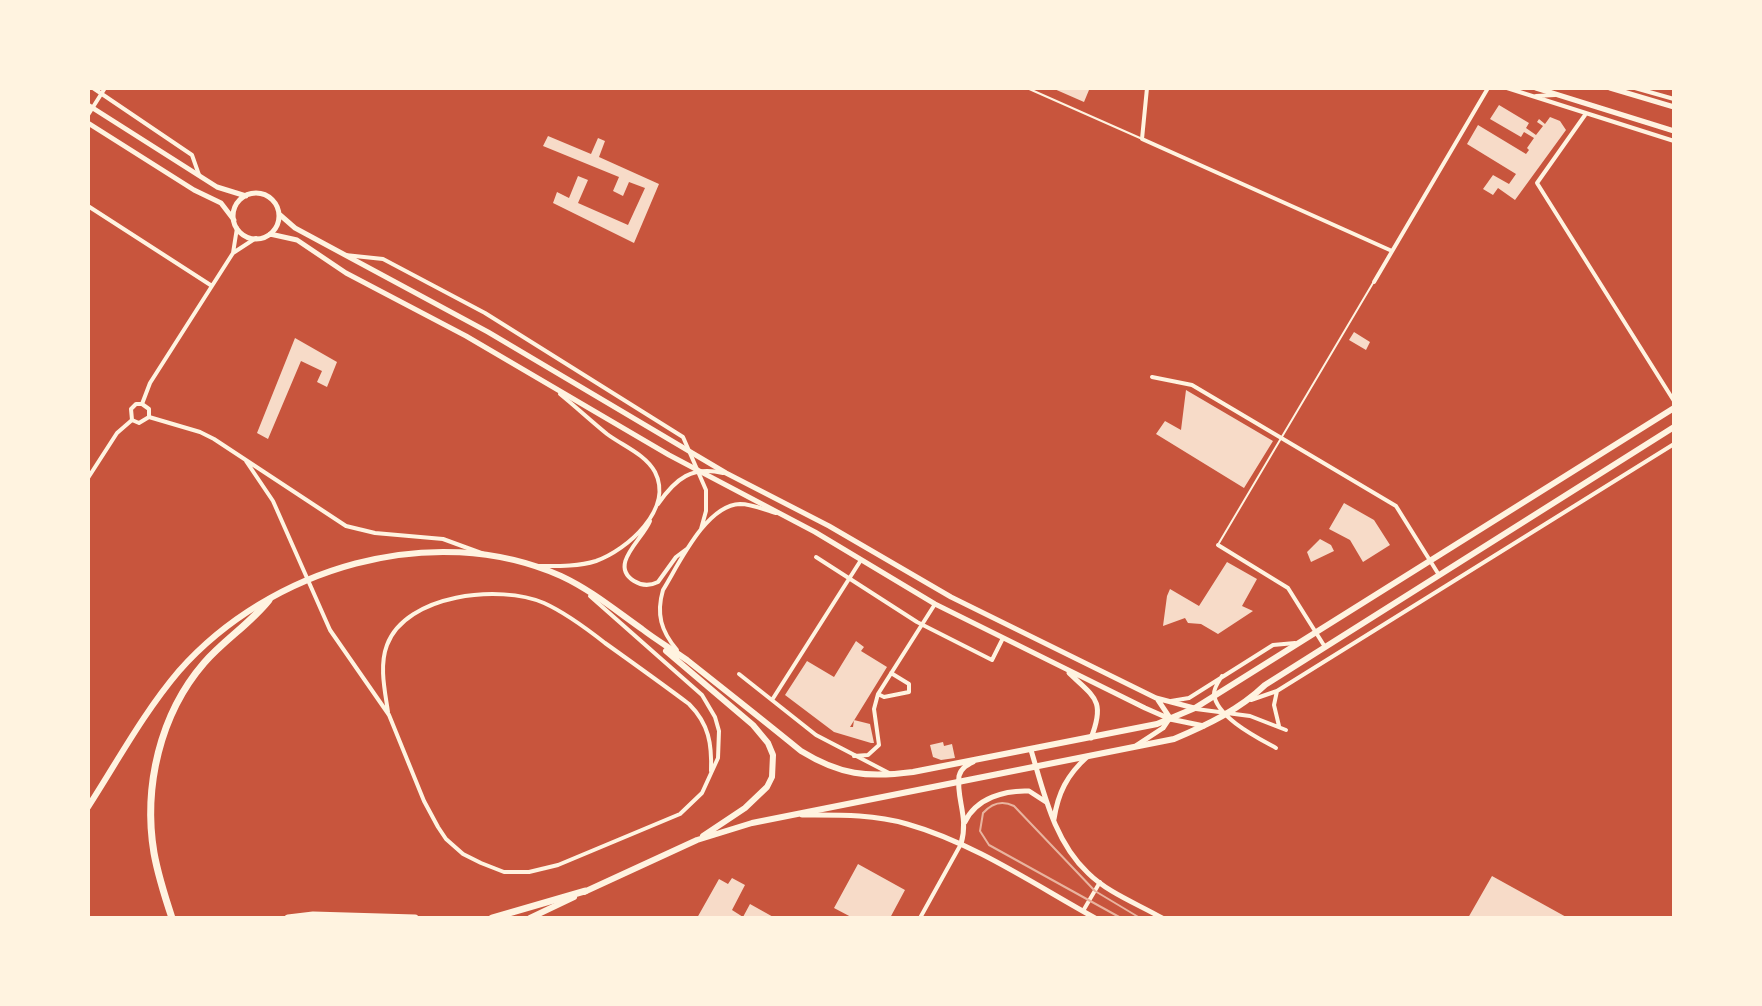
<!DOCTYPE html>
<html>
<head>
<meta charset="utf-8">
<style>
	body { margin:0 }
	#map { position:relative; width:1762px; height:1006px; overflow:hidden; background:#c8553d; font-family:Rubik,sans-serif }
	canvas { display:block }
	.frame { position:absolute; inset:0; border:90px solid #fff3e0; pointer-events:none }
</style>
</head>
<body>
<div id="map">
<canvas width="1762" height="1006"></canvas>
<div class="frame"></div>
</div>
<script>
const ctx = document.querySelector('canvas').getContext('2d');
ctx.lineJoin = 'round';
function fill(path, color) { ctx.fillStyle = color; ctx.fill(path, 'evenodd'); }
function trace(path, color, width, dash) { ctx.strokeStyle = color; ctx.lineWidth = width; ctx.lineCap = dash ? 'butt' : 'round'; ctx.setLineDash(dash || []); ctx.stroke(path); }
fill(new Path2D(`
	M1052 88H1084L1089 90 1084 102Z
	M1499 105 1529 123 1526 128 1536 135 1543 126 1537 122 1539 119 1545 124 1550 117 1560 121 1566 130 1515 200 1498 188 1493 195 1483 189 1493 175 1509 184 1516 174 1467 144 1478 125 1526 154 1529 150 1527 148 1534 138 1524 132 1521 137 1490 119Z
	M548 136 591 154 598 138 605 141 599 157 659 184 634 243 553 203 557 192 569 198 578 176 588 180 578 203 628 225 645 188 629 182 623 196 613 191 619 177 543 146Z
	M1354 332 1370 342 1366 350 1349 340Z
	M295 338 337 362 327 387 317 382 322 371 301 361 268 439 257 433Z
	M1186 390 1273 441 1244 488 1156 434 1165 421 1181 430Z
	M1344 503 1374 520 1390 545 1363 562 1350 540 1329 529Z
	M1320 539 1331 545 1334 551 1311 562 1307 552Z
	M1227 562 1257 579 1242 606 1253 611 1218 634 1201 624 1188 623 1185 618 1163 626 1167 596 1170 589 1199 606Z
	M856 641 864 647 861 651 887 667 850 727H853L854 720 870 724 874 743H871L834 732 785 695 807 661 834 677Z
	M943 742 944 746 952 744 955 758 941 760 933 757 930 745Z
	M858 864 905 890 890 918H853L834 908Z
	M1492 876 1568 918H1468Z
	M732 878 745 885 732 910 743 917 750 904 775 918H697L719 879 728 884Z`), '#f7dbc8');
trace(new Path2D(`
	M1027 88 1140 138
	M1219 543 1373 283`), '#fff3e0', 2);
trace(new Path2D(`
	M93 88 192 155 199 175
	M1147 88 1142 139 1392 251
	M1507 88 1674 141
	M1635 88 1674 99
	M1536 96 1555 95
	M88 115 105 88
	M1585 115 1537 183 1674 401
	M88 206 212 286
	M233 253 256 238
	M345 255 383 259 485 313 683 437 706 490V511L701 529
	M1374 282 1488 88
	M1152 377 1192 385 1396 506 1439 575
	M142 404 150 383 233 253 237 228
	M142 404 149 409V417
	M149 417 200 432 214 439 346 526 375 533 443 539 484 554
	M132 420 131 409 136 404H142
	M132 420 139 423 149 417
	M246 461 273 501 330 630 389 715 424 801 438 827 446 839 463 854 481 863 504 872H529L558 865 680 814 702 793 718 758 719 731 715 717 702 695 590 596
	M88 478 117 433 132 420
	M658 504C676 478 692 466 723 473
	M650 521C643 539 608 565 634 581 642 586 650 586 658 582L676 557 688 548
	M1218 545 1288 588 1325 647
	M816 557 917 622 992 660 1003 638
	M535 566C555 566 577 567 596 561 627 550 674 509 655 472 645 454 623 446 607 434 591 421 576 407 560 394
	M677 650C661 631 656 614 663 590 679 564 706 505 740 504 752 504 765 510 776 513
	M891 673 909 684V692L884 697 878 694 935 604
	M739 674 816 735 889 773
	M1222 676C1219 681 1214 687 1214 694 1216 717 1258 738 1276 748
	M1277 691 1274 705 1279 726
	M772 700 861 560
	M1251 700 1277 691 1674 444
	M1171 701 1189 698 1273 645 1295 643
	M1196 709 1250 716 1286 730
	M388 712C385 691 379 666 387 645 406 594 500 584 544 603 566 613 586 628 605 643 633 663 661 683 689 704 709 724 712 744 711 771
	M854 756 868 755 879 745 874 709 878 694
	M1083 911 1100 882
	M920 918 961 844`), '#fff3e0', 4);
trace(new Path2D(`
	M1536 88 1674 131
	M1610 88 1674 107
	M88 105 217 187 246 196
	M88 123 194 190 221 203 234 220
	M233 216a23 23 0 1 1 46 0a23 23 0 1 1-46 0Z
	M279 214 295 228 488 332 726 473 829 526 951 597 1156 698 1194 708
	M270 234 297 240 346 273 466 336 669 455 815 532 935 604 1145 708 1170 719 1204 726
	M1069 673C1094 697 1106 700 1091 738
	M1158 700 1170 718
	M1137 745 1163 728 1169 719`), '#fff3e0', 5);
trace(new Path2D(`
	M1031 750C1044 793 1054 841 1088 873 1108 893 1138 904 1162 918
	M802 815C837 815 873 814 907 824 974 843 1035 885 1095 918
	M1054 819C1058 793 1067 775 1087 757
	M965 822C976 798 1005 790 1029 791L1046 802
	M961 844C969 817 956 799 959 776 961 768 967 765 973 762`), '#fff3e0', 5);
trace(new Path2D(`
	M666 651 753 725 768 743 773 755 772 777 767 787 745 808 703 836
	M88 807C117 762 144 712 179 671 270 568 432 519 561 576 591 590 615 610 642 629 656 640 672 649 687 660 725 690 763 720 801 751 840 775 867 778 913 772L1157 724 1195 708 1674 408
	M584 892 697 840 752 823 1174 739C1207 725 1239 710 1265 685L1674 427
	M530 918 574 897`), '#fff3e0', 6);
trace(new Path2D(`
	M172 918C165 897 158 875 154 853 143 787 160 714 204 663 224 640 250 624 269 600
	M288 918 313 915 415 918
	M492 918 585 891`), '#fff3e0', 7);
trace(new Path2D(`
	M1121 918 989 845 980 831 983 813C992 803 1002 800 1014 806L1095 891 1140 918`), '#e9b49f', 2);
</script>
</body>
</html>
